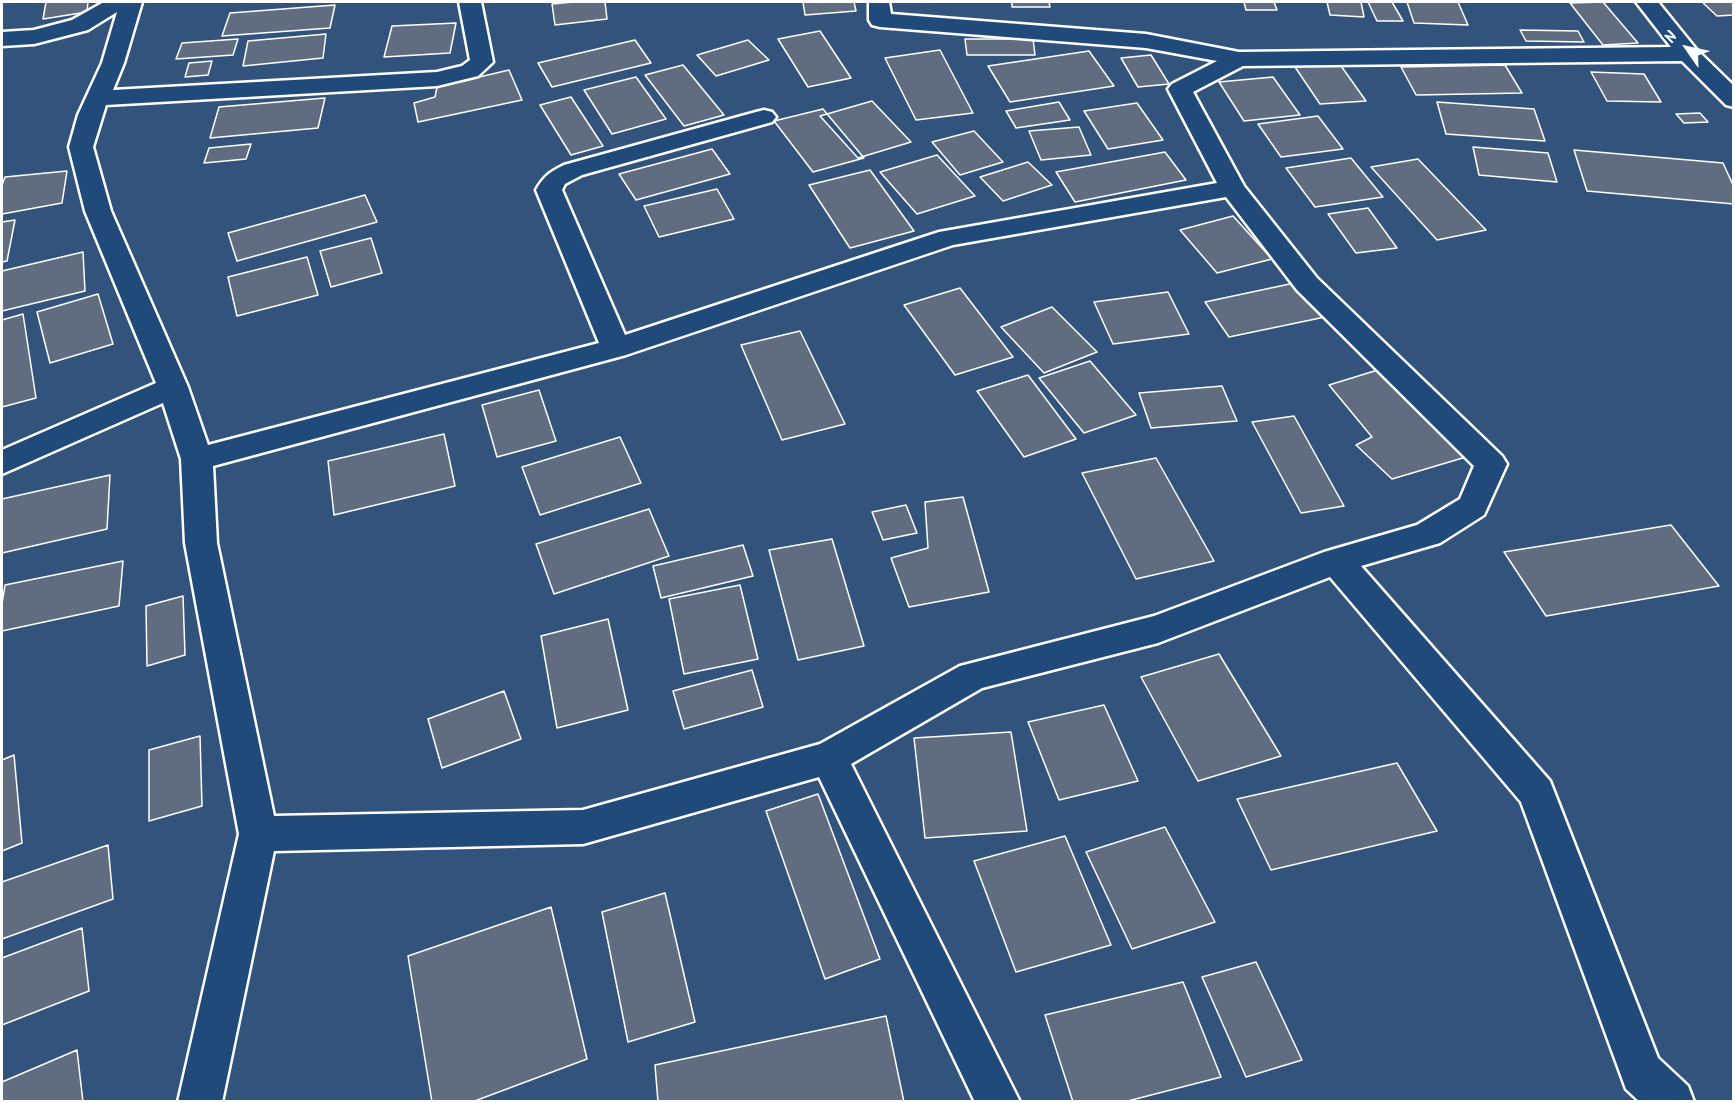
<!DOCTYPE html>
<html>
<head>
<meta charset="utf-8">
<style>
	body { margin:0 }
	#map { position:relative; width:1735px; height:1103px; overflow:hidden; background:#32547c; font-family:Kalam,sans-serif }
	canvas { display:block }
	.frame { position:absolute; inset:0; border:3px solid #fff; pointer-events:none }
	.north { position:absolute; left:1657px; top:18px; width:60px; height:60px; -webkit-text-stroke:4px #1f4a7a; paint-order:stroke; rotate:304deg; font-size:16px; font-weight:700; line-height:24px; text-align:center; color:#fff }
	.north::after { content:''; display:block; margin:auto; width:21px; height:27px; background:#fff; clip-path:polygon(50% 0,100% 100%,50% 72%,0 100%) }
</style>
</head>
<body>
<div id="map">
<canvas width="1735" height="1103"></canvas>
<div class="frame"></div>
<div class="north">N</div>
</div>
<script>
const ctx = document.querySelector('canvas').getContext('2d');
ctx.lineJoin = 'round';
function fill(path, color) { ctx.fillStyle = color; ctx.fill(path, 'evenodd'); }
function trace(path, color, width, dash) { ctx.strokeStyle = color; ctx.lineWidth = width; ctx.lineCap = dash ? 'butt' : 'round'; ctx.setLineDash(dash || []); ctx.stroke(path); }
const building = new Path2D(`
	M46 2H88L87 12 43 19Z
	M573 2H605L607 19 555 25 552 4Z
	M803 2H854L856 11 805 15Z
	M1012 2H1049L1050 7H1012Z
	M1244 2H1274L1277 10H1246Z
	M1327 2H1361L1364 17 1330 15Z
	M1368 2H1392L1403 21H1377Z
	M1407 2H1458L1468 25 1414 23Z
	M1603 2 1638 43 1603 45 1570 3Z
	M1702 2H1734V15L1717 16Z
	M335 5 330 28 222 36 230 13Z
	M456 23 450 53 384 57 392 26Z
	M1520 30 1578 31 1584 42 1526 41Z
	M820 31 851 78 808 87 778 39Z
	M326 34 323 58 243 66 248 41Z
	M238 39 233 55 176 59 182 43Z
	M965 39H1033L1035 55H967Z
	M635 40 651 63 552 87 538 63Z
	M748 40 769 60 716 76 697 55Z
	M940 50 973 113 916 120 885 58Z
	M1089 51 1114 86 1010 102 988 66Z
	M1151 55 1169 84 1138 87 1121 58Z
	M212 61 208 75 185 77 189 63Z
	M1339 63 1366 101 1320 104 1295 67Z
	M683 65 724 115 684 126 645 75Z
	M1505 65 1522 93 1416 95 1401 67Z
	M509 70 522 100 418 122 414 103 435 97 437 87Z
	M1591 72 1644 74 1661 102 1607 101Z
	M636 77 666 119 612 134 584 90Z
	M1273 77 1300 115 1244 121 1219 82Z
	M571 97 603 146 571 155 540 105Z
	M325 98 318 128 210 138 219 107Z
	M872 101 911 142 858 158 820 116Z
	M1059 102 1070 120 1016 128 1006 111Z
	M1437 102 1534 109 1545 141 1446 134Z
	M1137 103 1163 140 1108 149 1084 111Z
	M823 109 864 158 813 172 774 121Z
	M1700 113 1708 122 1684 123 1676 114Z
	M1318 116 1343 149 1281 157 1258 124Z
	M1079 127 1091 155 1041 160 1029 131Z
	M974 131 1003 162 960 175 932 142Z
	M251 144 246 159 204 163 209 148Z
	M1473 147 1548 153 1557 182 1479 175Z
	M712 149 730 174 636 200 619 174Z
	M1574 150 1723 163 1734 187V204L1587 191Z
	M1165 152 1186 180 1075 202 1056 172Z
	M937 155 975 196 917 214 880 172Z
	M1351 158 1383 197 1315 207 1286 168Z
	M1418 159 1486 230 1437 240 1371 167Z
	M1028 162 1052 185 1003 201 980 177Z
	M870 170 914 231 850 248 809 185Z
	M67 171 62 203 2 214V185L5 177Z
	M717 189 734 219 659 237 644 206Z
	M365 195 377 222 237 261 228 233Z
	M1368 208 1397 248 1356 253 1328 214Z
	M1233 216 1272 259 1217 273 1180 230Z
	M15 220 7 261 2 262V222Z
	M371 238 382 273 331 287 320 251Z
	M83 252 85 291 2 311V271Z
	M307 257 318 295 237 316 228 277Z
	M1299 282 1325 317 1229 337 1205 302Z
	M960 288 1013 357 955 375 904 305Z
	M1168 292 1189 334 1113 344 1094 302Z
	M98 294 113 344 50 363 37 312Z
	M1052 307 1097 352 1044 373 1001 327Z
	M23 314 36 398 2 407V320Z
	M800 331 845 424 782 440 741 345Z
	M1090 361 1136 415 1084 433 1039 378Z
	M1381 369 1466 457 1392 479 1356 445 1372 437 1329 385Z
	M1028 375 1076 439 1024 457 977 391Z
	M1222 386 1237 421 1151 428 1139 393Z
	M539 390 556 441 497 457 482 405Z
	M1294 416 1344 506 1301 513 1252 422Z
	M444 434 455 486 334 515 328 461Z
	M620 437 641 483 540 515 522 467Z
	M1156 458 1214 561 1136 579 1082 473Z
	M110 475 107 529 2 553V499Z
	M963 497 989 592 909 607 891 558 928 548 925 502Z
	M906 505 917 533 883 540 872 512Z
	M649 509 669 556 554 594 536 544Z
	M1671 525 1719 586 1546 616 1504 552Z
	M832 539 864 646 798 660 769 550Z
	M743 545 753 576 661 598 653 566Z
	M123 561 119 606 2 631V604L5 585Z
	M740 585 758 659 684 674 669 599Z
	M183 596 185 655 147 666 146 606Z
	M608 619 628 710 557 728 541 636Z
	M1219 654 1281 756 1198 781 1141 677Z
	M752 670 763 707 684 729 673 691Z
	M504 691 521 739 442 768 428 719Z
	M1104 705 1138 781 1059 800 1028 722Z
	M1011 732 1027 831 925 838 914 738Z
	M200 736 202 806 149 821V750Z
	M14 755 22 843 2 851V760Z
	M1397 763 1437 831 1271 870 1237 799Z
	M818 794 880 959 825 979 766 811Z
	M1165 827 1215 922 1132 949 1086 852Z
	M1065 836 1111 945 1016 972 974 861Z
	M108 845 113 899 2 939V882Z
	M665 893 695 1022 628 1042 602 912Z
	M551 907 587 1059 472 1102H432L408 956Z
	M82 928 89 991 2 1025V958Z
	M1256 962 1302 1060 1246 1077 1202 977Z
	M1183 982 1221 1077 1124 1102H1073L1045 1015Z
	M886 1016 904 1102H658L655 1065Z
	M77 1050 83 1102H2V1082Z`);
fill(building, '#606c80');
trace(building, '#fff', 1.5);
const street = new Path2D(`
	M104 2H142L124 63 113 90 437 72 462 66 470 60 459 2H481L493 62 478 76 437 86 106 105 93 147 111 211 188 387 208 445 599 343 536 190C544 176 550 172 564 165L756 112 764 110 772 112 776 117 772 122 582 175 565 184 562 190 625 335 939 232 1217 183 1168 89 1172 84 1217 61 1146 48 880 27 872 25 869 20V2H889L891 14 1146 34 1239 52 1671 47 1636 2H1658L1696 49 1734 86V107L1726 105 1682 61 1243 66 1193 92 1244 186 1317 278 1502 456 1507 464 1484 515 1440 543 1361 566 1550 781 1658 1058 1688 1086 1694 1102H1640L1626 1089 1521 802 1330 577 1158 643 982 688 851 764 1020 1102H975L819 777 583 844 274 851 222 1102H178L239 834 185 543 181 459 163 403 2 474V450L156 383 85 211 69 147 78 115 102 63 117 12 88 30 34 44 2 46V32L34 30 72 20ZM1226 197 1297 290 1474 466 1460 499 1417 525 1324 552 1154 616 960 666 820 744 583 810 274 816 217 543 213 466 626 355 953 245Z`);
trace(street, '#fff', 5);
fill(street, '#1f4a7a');
</script>
</body>
</html>
